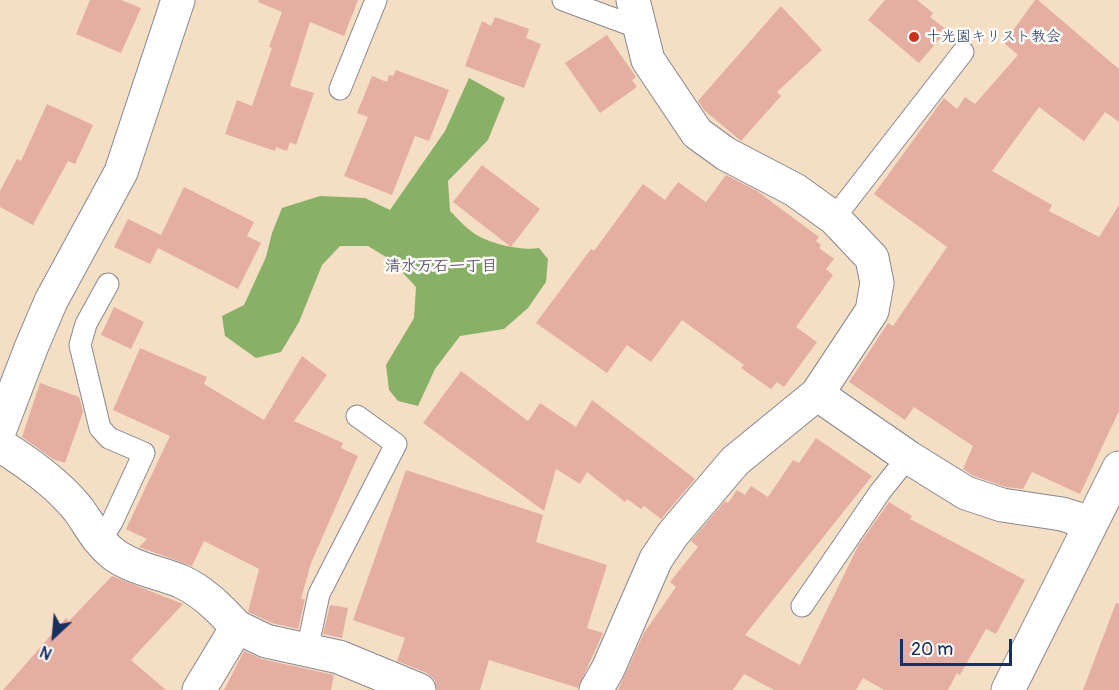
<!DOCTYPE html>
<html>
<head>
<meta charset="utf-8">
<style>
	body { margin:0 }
	#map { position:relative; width:1119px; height:690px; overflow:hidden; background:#f5dfc4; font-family:Pangolin,sans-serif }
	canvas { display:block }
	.north { position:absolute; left:24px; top:606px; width:60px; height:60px; -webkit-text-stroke:4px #fdfcf7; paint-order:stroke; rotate:206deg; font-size:16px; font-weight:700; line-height:24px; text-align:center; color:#1b2f5e }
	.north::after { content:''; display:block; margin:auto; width:21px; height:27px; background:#1b2f5e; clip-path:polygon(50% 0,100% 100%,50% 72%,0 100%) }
	.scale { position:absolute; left:900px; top:639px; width:112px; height:27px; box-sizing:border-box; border:3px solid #1b2f5e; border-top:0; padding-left:8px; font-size:18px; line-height:21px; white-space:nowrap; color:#1b2f5e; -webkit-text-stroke:4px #fdfcf7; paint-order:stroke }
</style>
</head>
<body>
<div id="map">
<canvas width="1119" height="690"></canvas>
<div class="north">N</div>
<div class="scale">20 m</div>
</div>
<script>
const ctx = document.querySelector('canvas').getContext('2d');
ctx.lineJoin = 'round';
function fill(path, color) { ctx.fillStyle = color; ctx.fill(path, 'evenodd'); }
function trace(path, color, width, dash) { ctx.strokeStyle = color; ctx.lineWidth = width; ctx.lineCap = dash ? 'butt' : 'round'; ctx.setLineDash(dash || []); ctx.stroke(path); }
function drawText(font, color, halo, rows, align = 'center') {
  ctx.font = font + ' Pangolin,"Klee One",sans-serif'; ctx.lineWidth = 5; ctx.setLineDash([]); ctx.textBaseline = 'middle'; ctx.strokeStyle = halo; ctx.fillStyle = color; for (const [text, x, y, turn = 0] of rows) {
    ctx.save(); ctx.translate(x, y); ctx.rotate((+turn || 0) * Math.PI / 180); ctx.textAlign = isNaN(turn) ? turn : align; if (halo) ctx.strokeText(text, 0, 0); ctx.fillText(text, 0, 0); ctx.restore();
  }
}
fill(new Path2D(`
	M469 78 505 98 488 140 448 181 450 211C458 219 466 228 475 234 490 244 522 251 539 248L548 259 546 282 528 308 504 329 460 336 435 369 418 406 398 401 389 390 386 365 414 318 416 287 391 260 368 246H340L322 265 299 322 281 352 256 358 225 336 222 316 244 305 266 257 272 233 282 208 320 196 365 198 390 210 445 131Z`), '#88b067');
fill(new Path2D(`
	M90 0H121L141 8 121 53 76 34Z
	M259 0H358L344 36 310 22 290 86 314 93 296 145 290 142 287 151 276 147 275 151 225 134 237 100 252 106 272 48 269 47 282 12 258 2Z
	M885 0H917L933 13 930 17 947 30 919 63 868 20Z
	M1035 0H1038L1119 69V122L1105 112 1084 141 1039 107 992 171 1052 205 1049 211 1099 237 1119 205V411L1080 494 1032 472 1023 489 1006 487 974 476 963 469 973 446 914 407 905 420 849 382 888 323 893 326 947 247 874 194 944 98 957 109 965 97 975 104 1018 55 1004 43Z
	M781 6 822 50 777 92 781 96 741 141 704 110 698 101Z
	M495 17 529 29 526 38 541 44 524 88 465 66 482 21 491 26Z
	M607 35 636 77 632 80 637 87 600 113 565 63Z
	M396 70 449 90 429 141 415 136 392 195 344 176 368 117 357 113 372 76 387 82 389 75 393 76Z
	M47 104 93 125 75 164 68 161 33 225 0 207V191L17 159 21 161Z
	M482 165 540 209 511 247 453 202Z
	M726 175 757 191 819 237 816 241 821 245 819 248 834 259 826 269 833 275 796 327 817 342 784 387 777 382 771 389 741 368 744 365 682 320 651 362 627 345 607 373 536 323 591 249 594 251 643 184 665 200 678 182 706 202Z
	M184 187 254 222 247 236 261 243 238 289 158 248 150 264 114 247 128 219 161 235Z
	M114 307 144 322 131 349 101 335Z
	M140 348 207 377 204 384 264 420 302 356 327 375 294 421 343 443 341 448 358 456 311 563 301 599H305L298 629 272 623 248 612 259 569 204 541 192 566 139 547 147 539 126 529 170 436 113 410Z
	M461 371 528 421 540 403 576 427 592 400 695 479 661 519 644 506 641 509 627 499 625 502 587 472 580 484 556 469 544 511 423 423Z
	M40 383 79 397 83 412 65 463 53 459 22 437Z
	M816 438 872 476 745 635 800 665 858 546 889 502 912 516 910 519 1025 580 996 634 986 629 960 675 957 673 948 690H884L863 678 856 690H774L744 674 733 690H618L644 633 676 587 670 582 698 547 691 541 725 501 728 503 737 490 745 495 751 486 768 497 793 460 799 463Z
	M406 470 543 515 536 542 607 565 587 628 603 633 578 688 489 660 480 690H437L434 679 427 673 397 661 405 638 353 620Z
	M112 576 183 604 131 660 166 690H3L66 618 69 621Z
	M1116 603 1119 604V690H1083Z
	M330 605 348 608 342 638 323 634Z
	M244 651 262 659 334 675 331 690H224Z`), '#e4aea2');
const lane = new Path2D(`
	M563 0 639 28
	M340 89 376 0
	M834 218 963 52
	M100 541 112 522 144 453 109 438 100 428 80 345 86 324 108 284
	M802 606 880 492 908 457
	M307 650 319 594 396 444 357 416`);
const street = new Path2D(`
	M817 394 908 457 966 493 1002 505 1062 514 1091 523
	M0 429 31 348 51 301 121 172 178 0
	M0 445C28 463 57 483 78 509 89 524 97 541 112 553 131 568 157 572 180 581 203 591 220 609 237 627
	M199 690 237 627 266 641 339 657 419 690
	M596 690 608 669 656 559 673 534 735 461 817 394 872 311 877 283 872 258 834 218 795 190 726 154 697 133 648 60 633 0
	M1008 690 1119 468`);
trace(lane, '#888791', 23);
trace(street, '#888791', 35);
trace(lane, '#fff', 21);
trace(street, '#fff', 33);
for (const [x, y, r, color] of [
	[914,37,6,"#c8321e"]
]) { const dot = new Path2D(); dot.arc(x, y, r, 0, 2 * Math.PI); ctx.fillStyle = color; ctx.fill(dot); trace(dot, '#fdfcf7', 2); }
drawText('15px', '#1b2f5e', '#fdfcf7', [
	["十光園キリスト教会",926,37]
], 'left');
drawText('bold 16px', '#615b76', '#fdfcf7', [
	["清水万石一丁目",441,267]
]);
</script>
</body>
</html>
